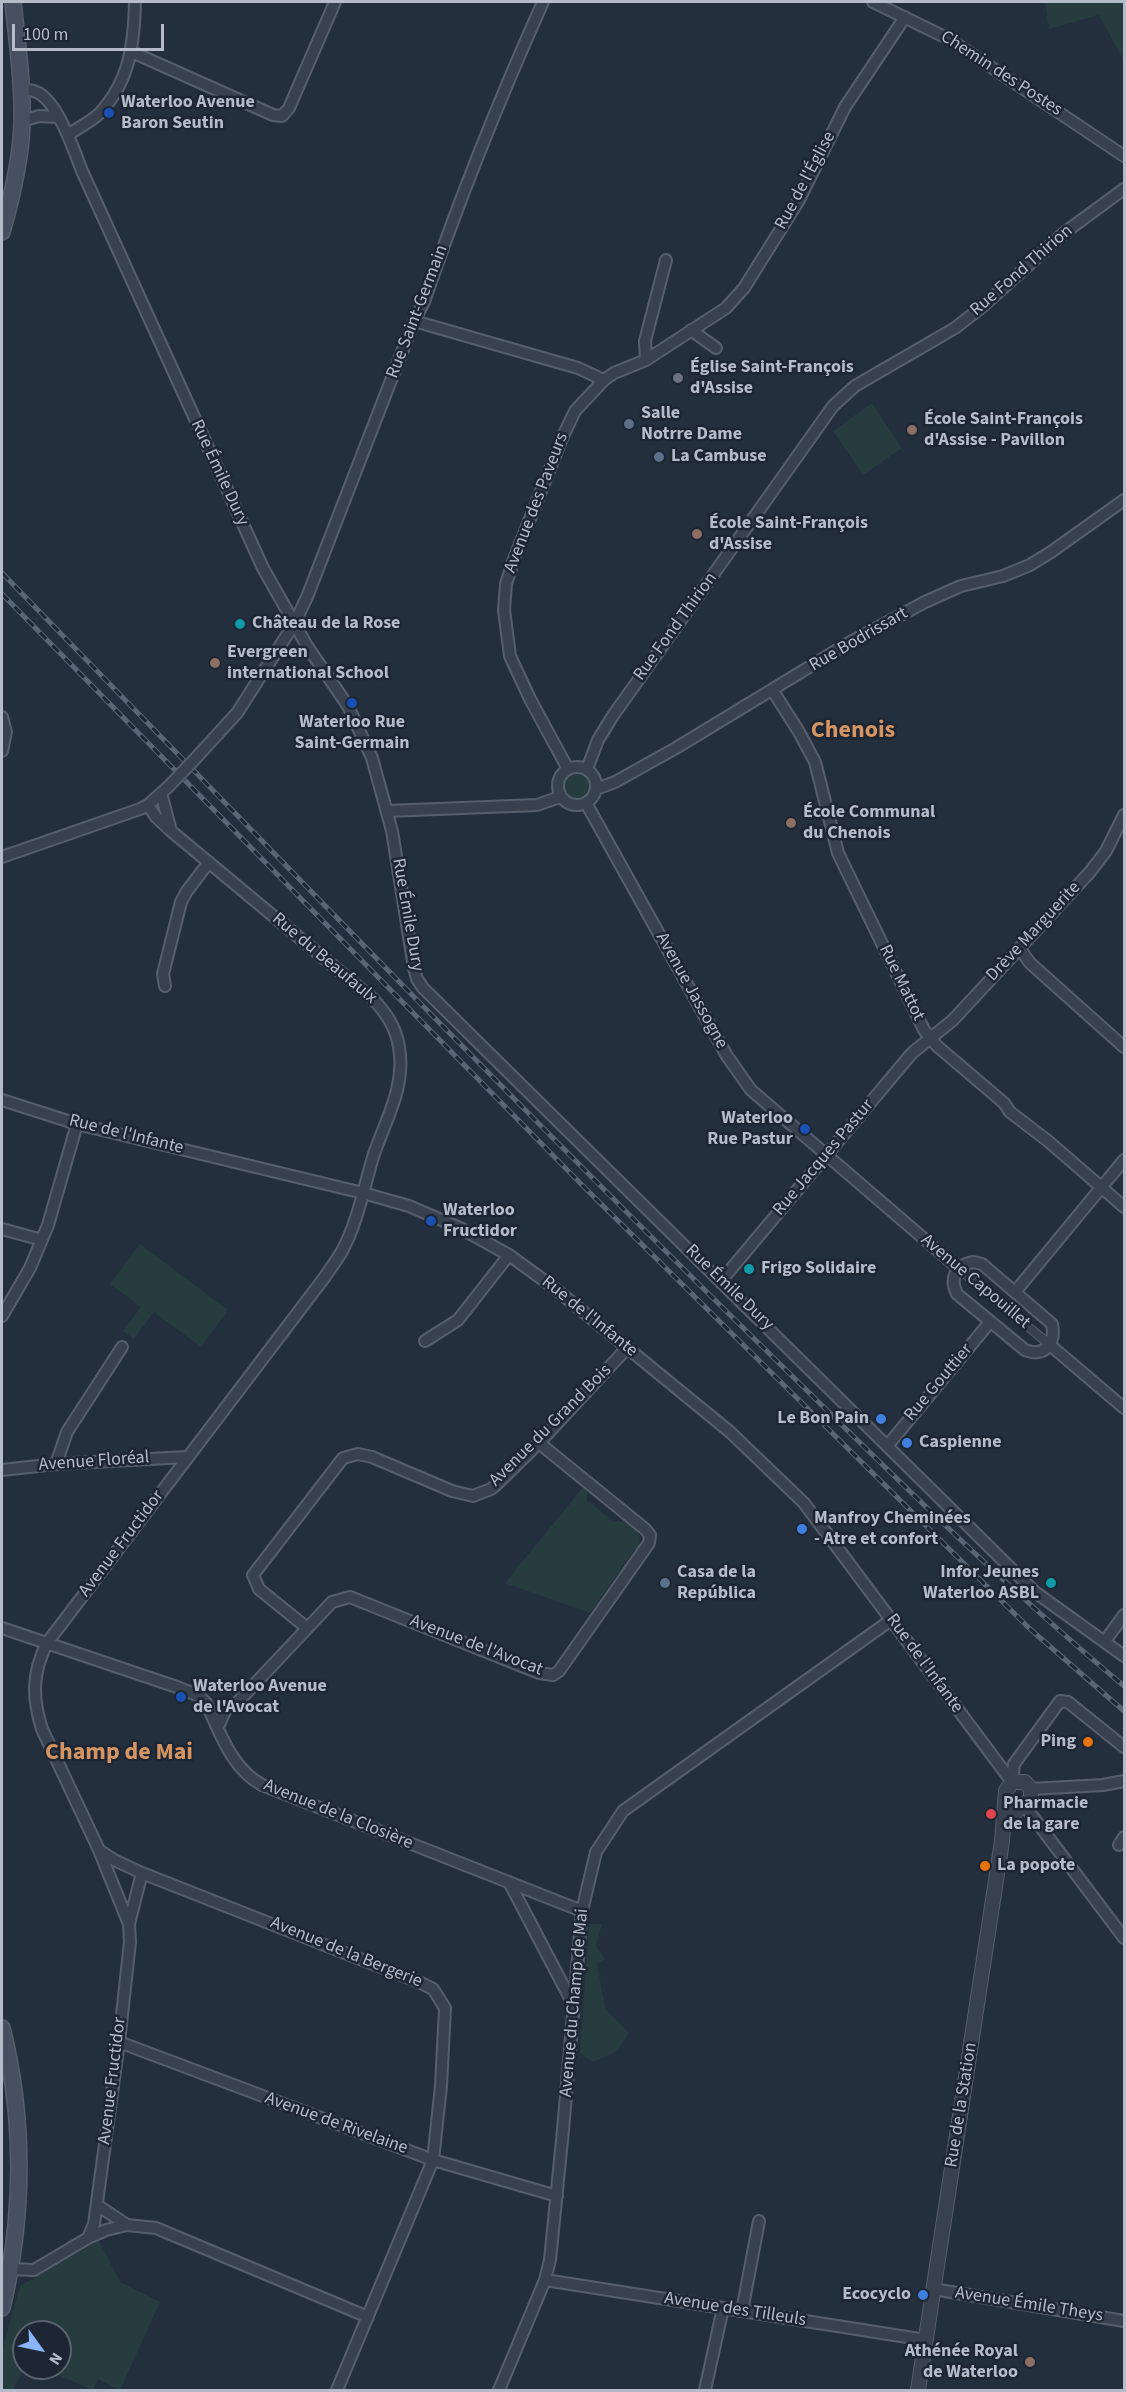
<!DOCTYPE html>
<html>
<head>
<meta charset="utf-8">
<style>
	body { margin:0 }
	#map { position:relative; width:1126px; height:2392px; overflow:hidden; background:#242f3e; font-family:"Source Sans 3",sans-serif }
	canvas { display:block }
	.frame { position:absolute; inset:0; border:3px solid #b4bcc9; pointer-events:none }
	.north { position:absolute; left:12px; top:2320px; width:60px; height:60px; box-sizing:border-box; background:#1d2633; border:2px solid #59626f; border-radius:50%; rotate:123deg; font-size:16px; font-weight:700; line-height:24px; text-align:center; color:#b4bcc9 }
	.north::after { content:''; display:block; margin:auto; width:21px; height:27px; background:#8ab4f8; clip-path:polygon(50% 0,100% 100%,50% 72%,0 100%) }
	.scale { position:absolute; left:12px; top:24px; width:152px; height:27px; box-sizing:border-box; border:3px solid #b4bcc9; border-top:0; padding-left:8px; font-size:18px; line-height:21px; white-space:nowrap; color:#b4bcc9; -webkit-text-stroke:4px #1d2633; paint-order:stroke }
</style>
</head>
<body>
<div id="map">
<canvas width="1126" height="2392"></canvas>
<div class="frame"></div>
<div class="north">N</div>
<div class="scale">100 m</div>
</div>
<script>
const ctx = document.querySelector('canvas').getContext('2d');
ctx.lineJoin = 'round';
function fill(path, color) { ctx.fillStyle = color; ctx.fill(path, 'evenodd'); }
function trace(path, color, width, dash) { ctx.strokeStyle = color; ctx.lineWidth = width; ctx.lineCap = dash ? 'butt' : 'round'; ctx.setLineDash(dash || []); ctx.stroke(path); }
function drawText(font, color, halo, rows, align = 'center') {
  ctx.font = font + ' "Source Sans 3",sans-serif'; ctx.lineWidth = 5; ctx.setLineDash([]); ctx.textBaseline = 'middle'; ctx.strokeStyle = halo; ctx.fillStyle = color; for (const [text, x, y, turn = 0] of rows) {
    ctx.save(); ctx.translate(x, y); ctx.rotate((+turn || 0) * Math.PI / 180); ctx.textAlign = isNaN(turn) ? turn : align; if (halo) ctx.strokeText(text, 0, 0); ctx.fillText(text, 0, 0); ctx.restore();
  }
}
fill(new Path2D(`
	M1045 2H1124V61L1099 15 1049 29Z
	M872 403 902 448 863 475 833 431Z
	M563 786a14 14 0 1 1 28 0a14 14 0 1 1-28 0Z
	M140 1244 228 1310 201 1347 154 1312 134 1339 123 1331 141 1307 110 1284Z
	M584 1486 587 1489V1500L614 1522 623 1521C635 1530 643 1531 639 1549L634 1550 590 1613 505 1583Z
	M589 1924H602L596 1946 605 1959 597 1963 605 2008 629 2033 617 2051 593 2062 580 2053Z
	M99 2241 120 2282 160 2302 120 2390 98 2379 93 2390 41 2368H60V2332H24V2368L13 2390H2V2351L20 2286Z`), '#263c3f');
const pedestrian = new Path2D(`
	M958 1268 1050 1345`);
const minor = new Path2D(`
	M873 2 949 39 1124 156
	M132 52 273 115 282 116 289 108 335 2
	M21 89C29 90 36 90 43 96 60 110 74 150 82 171L263 568 307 646 348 706 372 758 392 831 414 968 417 979 423 988 1035 1592 1124 1656
	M22 121 39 116 57 117
	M68 135C78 128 90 122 99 114 130 81 134 44 135 2
	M414 321 578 368 604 380
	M691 330 716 348
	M646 360 645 341 666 260
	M773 691 799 732 815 762 838 853 924 1030 937 1046 1004 1103 1010 1112 1048 1141 1124 1207
	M2 717 6 732 2 751
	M194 760 237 713 294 624 307 597 414 321 424 302C459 200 499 100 543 2
	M558 786a19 19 0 1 1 38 0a19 19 0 1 1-38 0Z
	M568 769 530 699 510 656 504 610 506 584 514 559 563 436 575 411 604 380 614 373 646 360 726 308 744 288 799 200 845 107 905 17
	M587 769 598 740 612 717 833 406 855 386 955 328 982 307 1064 233 1124 189
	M596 789 615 782 676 748 847 644 925 602 961 586 1003 576 1030 565 1051 552 1124 500
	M161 793 171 831
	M586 803 727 1056 751 1090 958 1268
	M387 811 537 805 560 797
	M2 857 140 809 148 805 168 787
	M1020 949 1030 963 1124 1047
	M165 986 163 974 181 902 187 891 209 862
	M2 1100 77 1124 363 1193 409 1206 460 1228 509 1255 553 1287 730 1432 804 1503 1012 1782
	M2 1229 42 1240
	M973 1262 982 1264 1052 1324C1056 1343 1045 1358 1025 1350L957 1294C949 1278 956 1265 973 1262Z
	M721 1281 912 1053 953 1020 1090 872 1106 851 1124 815
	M1015 1292 1124 1160
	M2 1316 30 1268 48 1225 77 1124
	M425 1341 458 1320 509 1255
	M1050 1345 1124 1408
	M888 1445 990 1322
	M56 1464 67 1432 122 1347
	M2 1470 56 1464 187 1457
	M2 1628 177 1687 199 1696 206 1703C220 1732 231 1768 262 1785L582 1911
	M307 1628 259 1589 253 1575 343 1458 358 1454 372 1457 452 1491 473 1496 491 1489 496 1485 539 1443 627 1348
	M1105 1641 1124 1615
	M218 1727 226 1709 235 1705 332 1602 350 1597 539 1673 553 1675 559 1671 649 1543 650 1535 645 1529 539 1443
	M1012 1782 1014 1764 1060 1701 1068 1702 1124 1747
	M1031 1789 1103 1785 1124 1781
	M1024 1805 1124 1938
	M1119 1845 1124 1837
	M99 1850 114 1860 142 1873 421 1983 433 1989 445 2008 441 2086 433 2160 337 2390
	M509 1882 573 2004
	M129 1924 99 1850 42 1729C32 1698 32 1673 47 1643L324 1278C330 1269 337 1260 342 1251 358 1222 364 1186 374 1154 386 1119 406 1086 399 1047 396 1028 387 1014 373 999L171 831 156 817 148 805
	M119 2042 433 2160 557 2196
	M97 2205 127 2225 156 2228 368 2317
	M88 2238 94 2224 119 2042 130 1942 129 1924 142 1873
	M10 2269 34 2270 88 2238 106 2230 127 2225
	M545 2280 926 2340
	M933 2289 1124 2321
	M742 2311 759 2221
	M499 2390 545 2280 550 2260 563 2130 582 1911 596 1852 623 1811 891 1620
	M705 2390 723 2308`);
const tertiary = new Path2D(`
	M918 2390 1002 1841 1006 1791 1012 1782H1025L1031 1789V1799L1005 1820`);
const secondary = new Path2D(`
	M2 232C12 197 21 160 22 123 23 82 17 42 13 2
	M2 2028C25 2119 24 2217 2 2308`);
trace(pedestrian, '#565f6c', 10);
trace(minor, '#565f6c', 14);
trace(tertiary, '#565f6c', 16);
trace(secondary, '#565f6c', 18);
trace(pedestrian, '#38414e', 8);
trace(minor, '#38414e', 10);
trace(tertiary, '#38414e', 14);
trace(secondary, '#465061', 15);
const rail = new Path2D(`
	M2 573C244 822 484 1072 731 1316 860 1442 986 1571 1124 1686
	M2 594 583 1186 1030 1629 1124 1711`);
trace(rail, '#5a6575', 5);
trace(rail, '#1d2633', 3, [9]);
const minorBridge = new Path2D(`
	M168 787 194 760`);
trace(minorBridge, '#565f6c', 14, []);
trace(minorBridge, '#38414e', 10);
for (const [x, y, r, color] of [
	[109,113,6,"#1a4fb4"],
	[678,378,6,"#6b7280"],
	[629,424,6,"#5c6f8a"],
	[912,430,6,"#8d6e63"],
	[659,457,6,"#5c6f8a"],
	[697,534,6,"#8d6e63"],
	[240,624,6,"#0f9aa8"],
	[215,663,6,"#8d6e63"],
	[352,703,6,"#1a4fb4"],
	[791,823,6,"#8d6e63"],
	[805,1129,6,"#1a4fb4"],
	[431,1221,6,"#1a4fb4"],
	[749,1269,6,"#0f9aa8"],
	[881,1419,6,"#3f7fe0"],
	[907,1443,6,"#3f7fe0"],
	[802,1529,6,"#3f7fe0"],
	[665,1583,6,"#5c6f8a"],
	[1051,1583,6,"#0f9aa8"],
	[181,1697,6,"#1a4fb4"],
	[1088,1742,6,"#e8710a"],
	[991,1814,6,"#e0444e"],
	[985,1866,6,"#e8710a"],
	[923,2295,6,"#3f7fe0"],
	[1030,2362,6,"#8d6e63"]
]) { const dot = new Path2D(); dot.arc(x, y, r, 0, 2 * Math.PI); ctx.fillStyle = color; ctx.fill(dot); trace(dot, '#1d2633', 2); }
drawText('18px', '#b4bcc9', '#1d2633', [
	["Chemin des Postes",1001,74,33],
	["Rue de l'Église",806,181,-62],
	["Rue Fond Thirion",1022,271,-41],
	["Rue Saint-Germain",418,312,-69],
	["Rue Émile Dury",219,473,65],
	["Avenue des Paveurs",537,503,-69],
	["Rue Fond Thirion",676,627,-54],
	["Rue Bodrissart",859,640,-30],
	["Rue Émile Dury",407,915,80],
	["Drève Marguerite",1034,932,-47],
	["Rue du Beaufaulx",324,959,40],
	["Rue Mattot",901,983,64],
	["Avenue Jassogne",691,991,61],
	["Rue de l'Infante",126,1135,14],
	["Rue Jacques Pastur",824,1158,-50],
	["Avenue Capouillet",975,1282,40],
	["Rue Émile Dury",729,1288,44],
	["Rue de l'Infante",589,1317,39],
	["Rue Gouttier",939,1383,-50],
	["Avenue du Grand Bois",551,1426,-45],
	["Avenue Floréal",94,1462,-4],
	["Avenue Fructidor",122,1544,-53],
	["Avenue de l'Avocat",476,1646,21],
	["Rue de l'Infante",924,1664,54],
	["Avenue de la Closière",338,1815,22],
	["Avenue de la Bergerie",346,1953,22],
	["Avenue du Champ de Mai",575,2003,-85],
	["Avenue Fructidor",113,2081,-83],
	["Rue de la Station",962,2105,-81],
	["Avenue de Rivelaine",336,2124,20],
	["Avenue Émile Theys",1029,2305,9],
	["Avenue des Tilleuls",735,2310,9]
]);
drawText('bold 18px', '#b4bcc9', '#1d2633', [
	["Waterloo Avenue",121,103],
	["Baron Seutin",121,124],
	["Église Saint-François",690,368],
	["d'Assise",690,389],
	["Salle",641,414],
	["Notrre Dame",641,435],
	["École Saint-François",924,420],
	["d'Assise - Pavillon",924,441],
	["La Cambuse",671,457],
	["École Saint-François",709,524],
	["d'Assise",709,545],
	["Château de la Rose",252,624],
	["Evergreen",227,653],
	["international School",227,674],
	["Waterloo Rue",352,723,"center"],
	["Saint-Germain",352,744,"center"],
	["École Communal",803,813],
	["du Chenois",803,834],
	["Waterloo",793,1119,"right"],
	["Rue Pastur",793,1140,"right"],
	["Waterloo",443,1211],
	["Fructidor",443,1232],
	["Frigo Solidaire",761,1269],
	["Le Bon Pain",869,1419,"right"],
	["Caspienne",919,1443],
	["Manfroy Cheminées",814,1519],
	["- Atre et confort",814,1540],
	["Casa de la",677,1573],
	["República",677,1594],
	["Infor Jeunes",1039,1573,"right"],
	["Waterloo ASBL",1039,1594,"right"],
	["Waterloo Avenue",193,1687],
	["de l'Avocat",193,1708],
	["Ping",1076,1742,"right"],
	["Pharmacie",1003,1804],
	["de la gare",1003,1825],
	["La popote",997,1866],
	["Ecocyclo",911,2295,"right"],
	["Athénée Royal",1018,2352,"right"],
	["de Waterloo",1018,2373,"right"]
], 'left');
drawText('bold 24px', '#d59563', '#1d2633', [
	["Chenois",853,732],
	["Champ de Mai",119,1754]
]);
</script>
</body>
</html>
